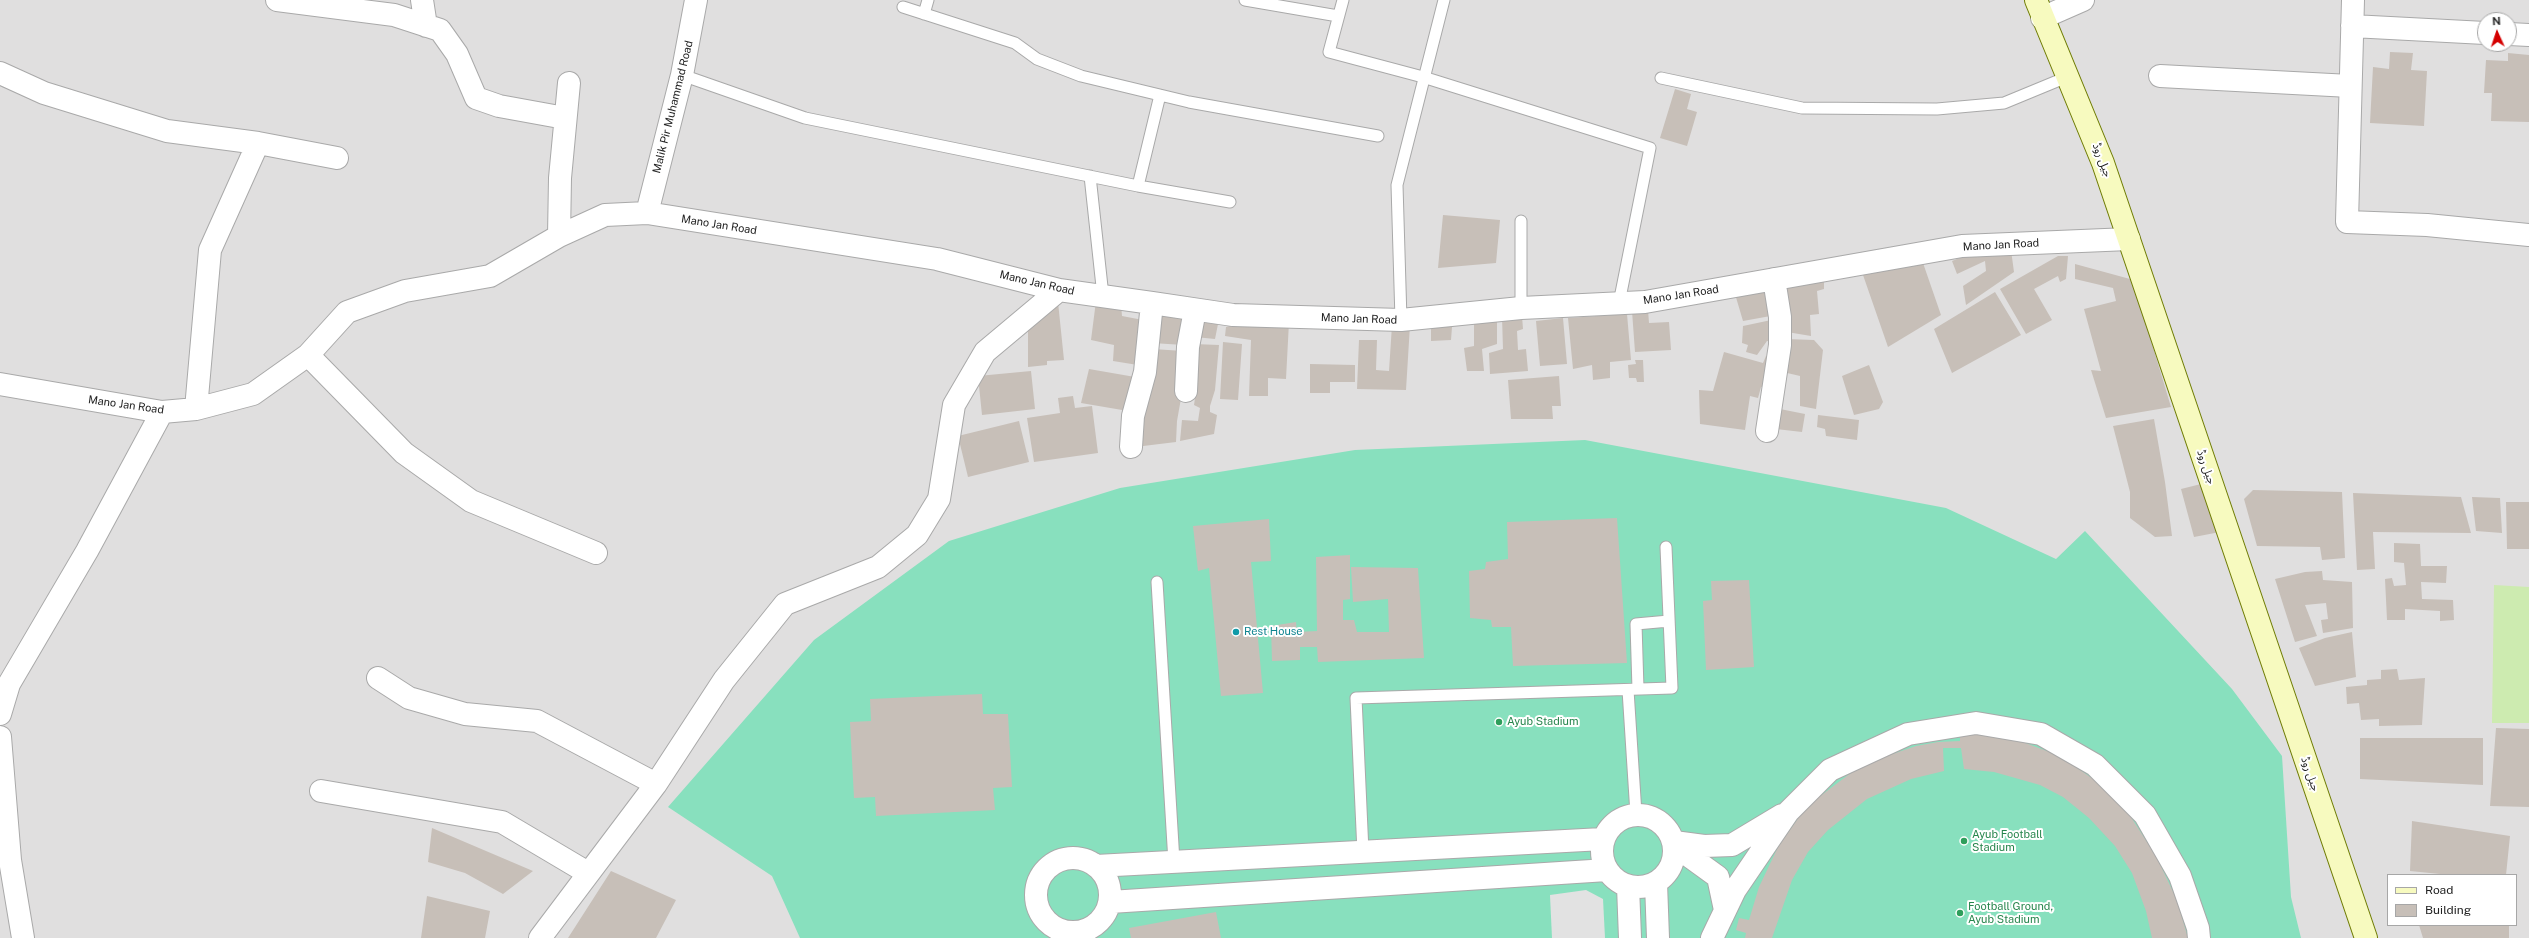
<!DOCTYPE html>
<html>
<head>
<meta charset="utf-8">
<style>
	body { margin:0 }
	#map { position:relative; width:2529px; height:938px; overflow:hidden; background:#f2efe9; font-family:"Public Sans",sans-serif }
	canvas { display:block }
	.legend { position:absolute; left:2387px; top:874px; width:130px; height:52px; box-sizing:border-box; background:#fff; border:1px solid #a7a7a7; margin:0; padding:5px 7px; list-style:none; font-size:12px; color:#222 }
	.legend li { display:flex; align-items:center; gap:8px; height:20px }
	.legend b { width:20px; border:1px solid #a7a7a7 }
	.north { position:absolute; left:2477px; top:12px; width:40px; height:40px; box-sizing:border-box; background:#fff; border:1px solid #a7a7a7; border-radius:50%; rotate:357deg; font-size:11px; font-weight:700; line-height:16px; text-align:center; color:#222 }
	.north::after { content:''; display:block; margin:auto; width:14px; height:18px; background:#d40000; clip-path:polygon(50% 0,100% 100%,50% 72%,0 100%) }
</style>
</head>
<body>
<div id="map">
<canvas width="2529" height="938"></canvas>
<ul class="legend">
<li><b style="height:5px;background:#f7fabf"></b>Road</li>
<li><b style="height:11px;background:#c7bfb8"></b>Building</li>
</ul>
<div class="north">N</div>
</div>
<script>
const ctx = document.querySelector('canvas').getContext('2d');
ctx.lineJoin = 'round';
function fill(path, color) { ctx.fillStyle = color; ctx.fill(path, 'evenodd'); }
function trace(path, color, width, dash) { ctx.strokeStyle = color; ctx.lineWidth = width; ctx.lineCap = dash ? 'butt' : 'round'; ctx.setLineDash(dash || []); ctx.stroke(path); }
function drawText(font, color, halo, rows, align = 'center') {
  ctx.font = font + ' "Public Sans","Noto Sans Arabic",sans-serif'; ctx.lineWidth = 4; ctx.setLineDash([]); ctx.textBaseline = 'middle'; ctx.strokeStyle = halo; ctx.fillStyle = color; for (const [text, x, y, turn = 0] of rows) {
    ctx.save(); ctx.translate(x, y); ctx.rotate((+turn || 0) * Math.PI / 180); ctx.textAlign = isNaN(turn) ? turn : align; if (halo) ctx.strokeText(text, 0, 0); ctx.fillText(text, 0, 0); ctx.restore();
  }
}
fill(new Path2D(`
	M0 0H2529V938H0ZM2485 20H2509V44H2485ZM2388 875H2516V925H2388Z`), '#e0dfdf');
fill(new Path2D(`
	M2494 585 2529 587V723H2492Z`), '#cdebb0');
fill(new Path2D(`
	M1585 440 1946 508 2056 559 2085 531 2232 689 2282 756 2291 897 2301 938H800L772 876 668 807 814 640 949 541 1120 488 1355 450Z`), '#88e0be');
fill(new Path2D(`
	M1586 890 1603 899 1605 938H1552L1550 895Z`), '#e2e2e2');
fill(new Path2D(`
	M2390 52 2413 53 2411 70 2427 71 2424 126 2370 123 2373 67 2389 69Z
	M2508 53 2529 55V122L2491 121 2492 93H2484L2486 60 2508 61Z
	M1675 89 1691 94 1687 109 1697 112 1687 146 1660 138Z
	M1443 215 1500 220 1496 263 1438 268Z
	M2011 250 2014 272 1966 305 1963 286 1986 271 1985 261 1957 274 1952 261 1977 251Z
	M2058 256H2068L2066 279 2060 282 2058 276 2034 289 2052 320 2026 334 2000 289Z
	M1923 263 1941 315 1888 347 1863 275Z
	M2075 264 2130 279 2138 297 2171 407 2106 418 2091 370 2101 371 2084 309 2116 301 2113 288 2075 279Z
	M1824 277V289L1817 291 1819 314 1810 315 1811 336 1787 332 1780 286Z
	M1771 286 1776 315 1743 321 1735 294Z
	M1995 292 2021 335 1952 373 1934 329Z
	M1096 301 1121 303 1122 316 1148 321 1144 366 1113 361 1114 345 1091 340Z
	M1058 302 1064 360 1047 361V365L1028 367V323Z
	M1155 310 1190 314 1184 345 1152 343Z
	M1648 310 1649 323 1669 322 1671 350 1635 352 1632 311Z
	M1627 314 1631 360 1610 362V378L1593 380 1592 365 1573 369 1568 318Z
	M1522 316 1523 329 1517 331 1518 350 1526 349 1528 371 1490 374 1489 353 1503 349 1502 317Z
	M1497 317V344L1482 349 1484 371H1467L1464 348 1474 346V318Z
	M1563 318 1567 364 1540 366 1536 321Z
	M1776 319 1774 342 1767 341 1757 355 1746 352 1748 345 1742 343 1743 326Z
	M1252 320 1289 322 1286 379 1268 378V396H1249L1251 340 1225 336 1226 327Z
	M1197 322 1218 324 1215 339 1195 337Z
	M1392 325H1410L1406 390 1357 389 1359 340H1377L1376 370 1389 371Z
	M1431 327H1452L1451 340 1431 341Z
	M1786 339 1814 340 1823 350 1816 409 1800 406V376L1783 372Z
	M1223 342 1242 344 1238 400 1220 399Z
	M1194 344 1219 345 1215 390 1210 406V412L1217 415 1214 434 1180 441 1182 420 1198 421 1200 408 1194 405 1196 391Z
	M1153 349 1183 351V387L1177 421 1176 442 1135 447Z
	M1724 352 1763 363 1766 356 1778 363 1768 386 1761 387 1758 398 1750 396 1745 430 1700 424 1699 390 1713 391Z
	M1635 360H1643L1644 382H1637L1636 378H1629L1628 365 1636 364Z
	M1310 364 1355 365V382H1330V393H1310Z
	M1869 365 1883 402 1879 409 1854 415 1842 376Z
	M1089 369 1135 377 1128 411 1081 403Z
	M1031 371 1035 409 982 415 978 376Z
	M1559 376 1561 406H1552L1553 419H1511L1508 380Z
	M1073 396 1075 408 1092 406 1098 453 1034 462 1027 418 1060 413 1058 398Z
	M1780 409 1805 414 1802 432 1776 429Z
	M1818 415 1859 420 1857 440 1826 436 1825 429 1817 427Z
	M2154 419 2165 482 2172 536 2155 537 2130 518V492L2113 426Z
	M1019 421 1029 462 968 477 958 436Z
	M2201 484 2220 532 2194 537 2181 489Z
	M2253 490 2342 492 2345 558 2322 560 2320 547 2257 546 2244 499Z
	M2353 493 2461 497 2471 533 2373 532 2375 569 2357 570Z
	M2472 497 2500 498 2502 533 2476 531Z
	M2506 502H2529V549H2507Z
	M1617 518 1627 663 1513 666 1511 627H1492L1491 620 1470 618 1469 571 1485 569 1486 562 1508 559 1507 522Z
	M1269 519 1271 561 1251 562 1263 693 1221 696 1209 568 1198 571 1193 526Z
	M2394 543 2420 544 2421 566H2447L2446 583 2421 582 2422 599 2453 600 2454 620 2440 621V611L2405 609V620H2387L2385 579 2392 578 2394 586 2406 585 2404 563 2394 562Z
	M1350 555V599L1343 600V620H1354L1357 632H1389L1388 599 1353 602 1351 567 1418 568 1424 658 1318 662 1317 647H1300V660L1272 661 1271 626 1296 622 1297 632 1317 631 1316 557Z
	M2322 571 2323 580 2352 582 2353 628 2323 633 2321 620 2328 619 2326 603 2305 605 2317 636 2295 642 2275 579 2305 572Z
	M1749 580 1754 667 1706 670 1703 601 1712 600 1711 581Z
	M2352 632 2356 677 2315 686 2299 648 2325 638Z
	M2397 669 2399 680 2425 678 2422 725 2379 726V719L2361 720 2359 703 2347 704 2346 687 2367 685V680L2381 679V670Z
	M982 694 983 714H1008L1012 787 993 788 995 810 876 816 875 797 854 798 850 722 871 721 870 699Z
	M2496 728 2529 729V807L2490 806Z
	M1960 733H1978L2023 742 2060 756 2096 781 2129 814 2156 856 2177 900 2188 938H2152L2146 911 2132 873 2115 846 2089 818 2063 797 2040 785 1994 772 1964 769 1961 748H1943L1944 771 1911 779 1867 799 1828 830 1808 852 1792 880 1772 938H1745L1746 933 1736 930 1739 918 1749 920 1759 887 1778 847 1801 814 1815 800 1852 772 1875 760 1916 746 1938 742 1960 741Z
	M2360 738H2483V785L2360 779Z
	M2412 821 2510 836 2506 875H2450L2410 871Z
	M432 828 533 871 503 894 465 873 428 862Z
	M611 871 676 900 656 938H568Z
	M427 896 490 911 485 938H421Z
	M1216 912 1221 938H1131L1129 928Z
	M2419 925H2509V938H2423Z`), '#c7bfb8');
const lane = new Path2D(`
	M1245 0 1338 16
	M1343 0 1329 52 1423 77 1650 148 1619 303
	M903 7 1015 43 1037 59 1081 76 1189 102 1378 136
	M924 14 928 0
	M682 75 805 118 1138 186 1230 202
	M1661 78 1802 108 1937 109 2004 103 2067 77
	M1090 176 1103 296
	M1138 186 1160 95
	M1521 308V221
	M1401 320 1397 185 1444 0
	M1157 582 1174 862
	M1638 689 1636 624 1669 621
	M1628 690 1636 814
	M1363 852 1356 698 1672 688 1666 547`);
const street = new Path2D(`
	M277 0 394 15 440 30 457 54 476 98 499 106 565 118
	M422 0 426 26
	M2353 0 2347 222 2427 225 2529 235
	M2042 18 2083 0
	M2352 26 2485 33
	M2509 34 2529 35
	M0 73 44 93 167 131 258 143 337 158
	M2160 76 2350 86
	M647 213 682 75 696 0
	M559 236 560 178 569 83
	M308 355 404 453 471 501 596 553
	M0 384 162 412 196 409 253 394 308 355 347 312 405 291 490 276 559 236 605 215 647 213 937 259 1059 290 1152 303 1233 315 1401 320 1521 308 1645 302 1962 246 2129 239
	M1186 391 1188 347 1195 310
	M196 409 210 250 258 143
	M1767 431 1780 345V317L1774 279
	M1131 447 1133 416 1145 372 1152 303
	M378 678 409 698 465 714 537 721 656 784
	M0 714 9 684 87 551 162 412
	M0 737 10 860 23 938
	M321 791 502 822 588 873
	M1602 851a36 36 0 1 1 72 0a36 36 0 1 1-72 0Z
	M1674 842 1704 846 1732 845 1782 815
	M1675 850 1689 856 1718 877 1725 910
	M1036 895a37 37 0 1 1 74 0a37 37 0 1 1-74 0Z
	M1096 866 1603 839
	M1656 883 1658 938
	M1628 886 1630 938
	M1110 902 1607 870
	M540 938 656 784 724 680 785 604 878 567 917 535 939 499 954 405 985 352 1059 290
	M1712 938 1735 890 1788 812 1830 770 1908 734 1976 723 2041 734 2095 765 2145 815 2180 876 2198 928 2199 938`);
const secondary = new Path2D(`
	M2036 0 2103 163 2366 938`);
trace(lane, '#a9a9a9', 13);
trace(street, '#a9a9a9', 24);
trace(secondary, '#707d05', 24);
trace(lane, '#fff', 11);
trace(street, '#fff', 22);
trace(secondary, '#f7fabf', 22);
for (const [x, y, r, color] of [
	[1236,632,4,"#0f9aa8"],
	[1499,722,4,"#2e9e5b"],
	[1964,841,4,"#2e9e5b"],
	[1960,913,4,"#2e9e5b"]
]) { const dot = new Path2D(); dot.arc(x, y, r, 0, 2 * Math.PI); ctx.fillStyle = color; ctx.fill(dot); trace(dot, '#fff', 1.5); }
drawText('11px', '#222', '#fff', [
	["Malik Pir Muhammad Road",673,107,-76],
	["جیل روڈ",2102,160,69],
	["Mano Jan Road",719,225,9],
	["Mano Jan Road",2001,245,-3],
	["Mano Jan Road",1037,283,13],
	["Mano Jan Road",1681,295,-9],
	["Mano Jan Road",1359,319,2],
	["Mano Jan Road",126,405,8],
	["جیل روڈ",2206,467,71],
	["جیل روڈ",2310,774,71]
]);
drawText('11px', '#0d838f', '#fff', [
	["Rest House",1244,632]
], 'left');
drawText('11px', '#27864d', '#fff', [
	["Ayub Stadium",1507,722],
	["Ayub Football",1972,835],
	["Stadium",1972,848],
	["Football Ground,",1968,907],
	["Ayub Stadium",1968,920]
], 'left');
</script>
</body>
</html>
